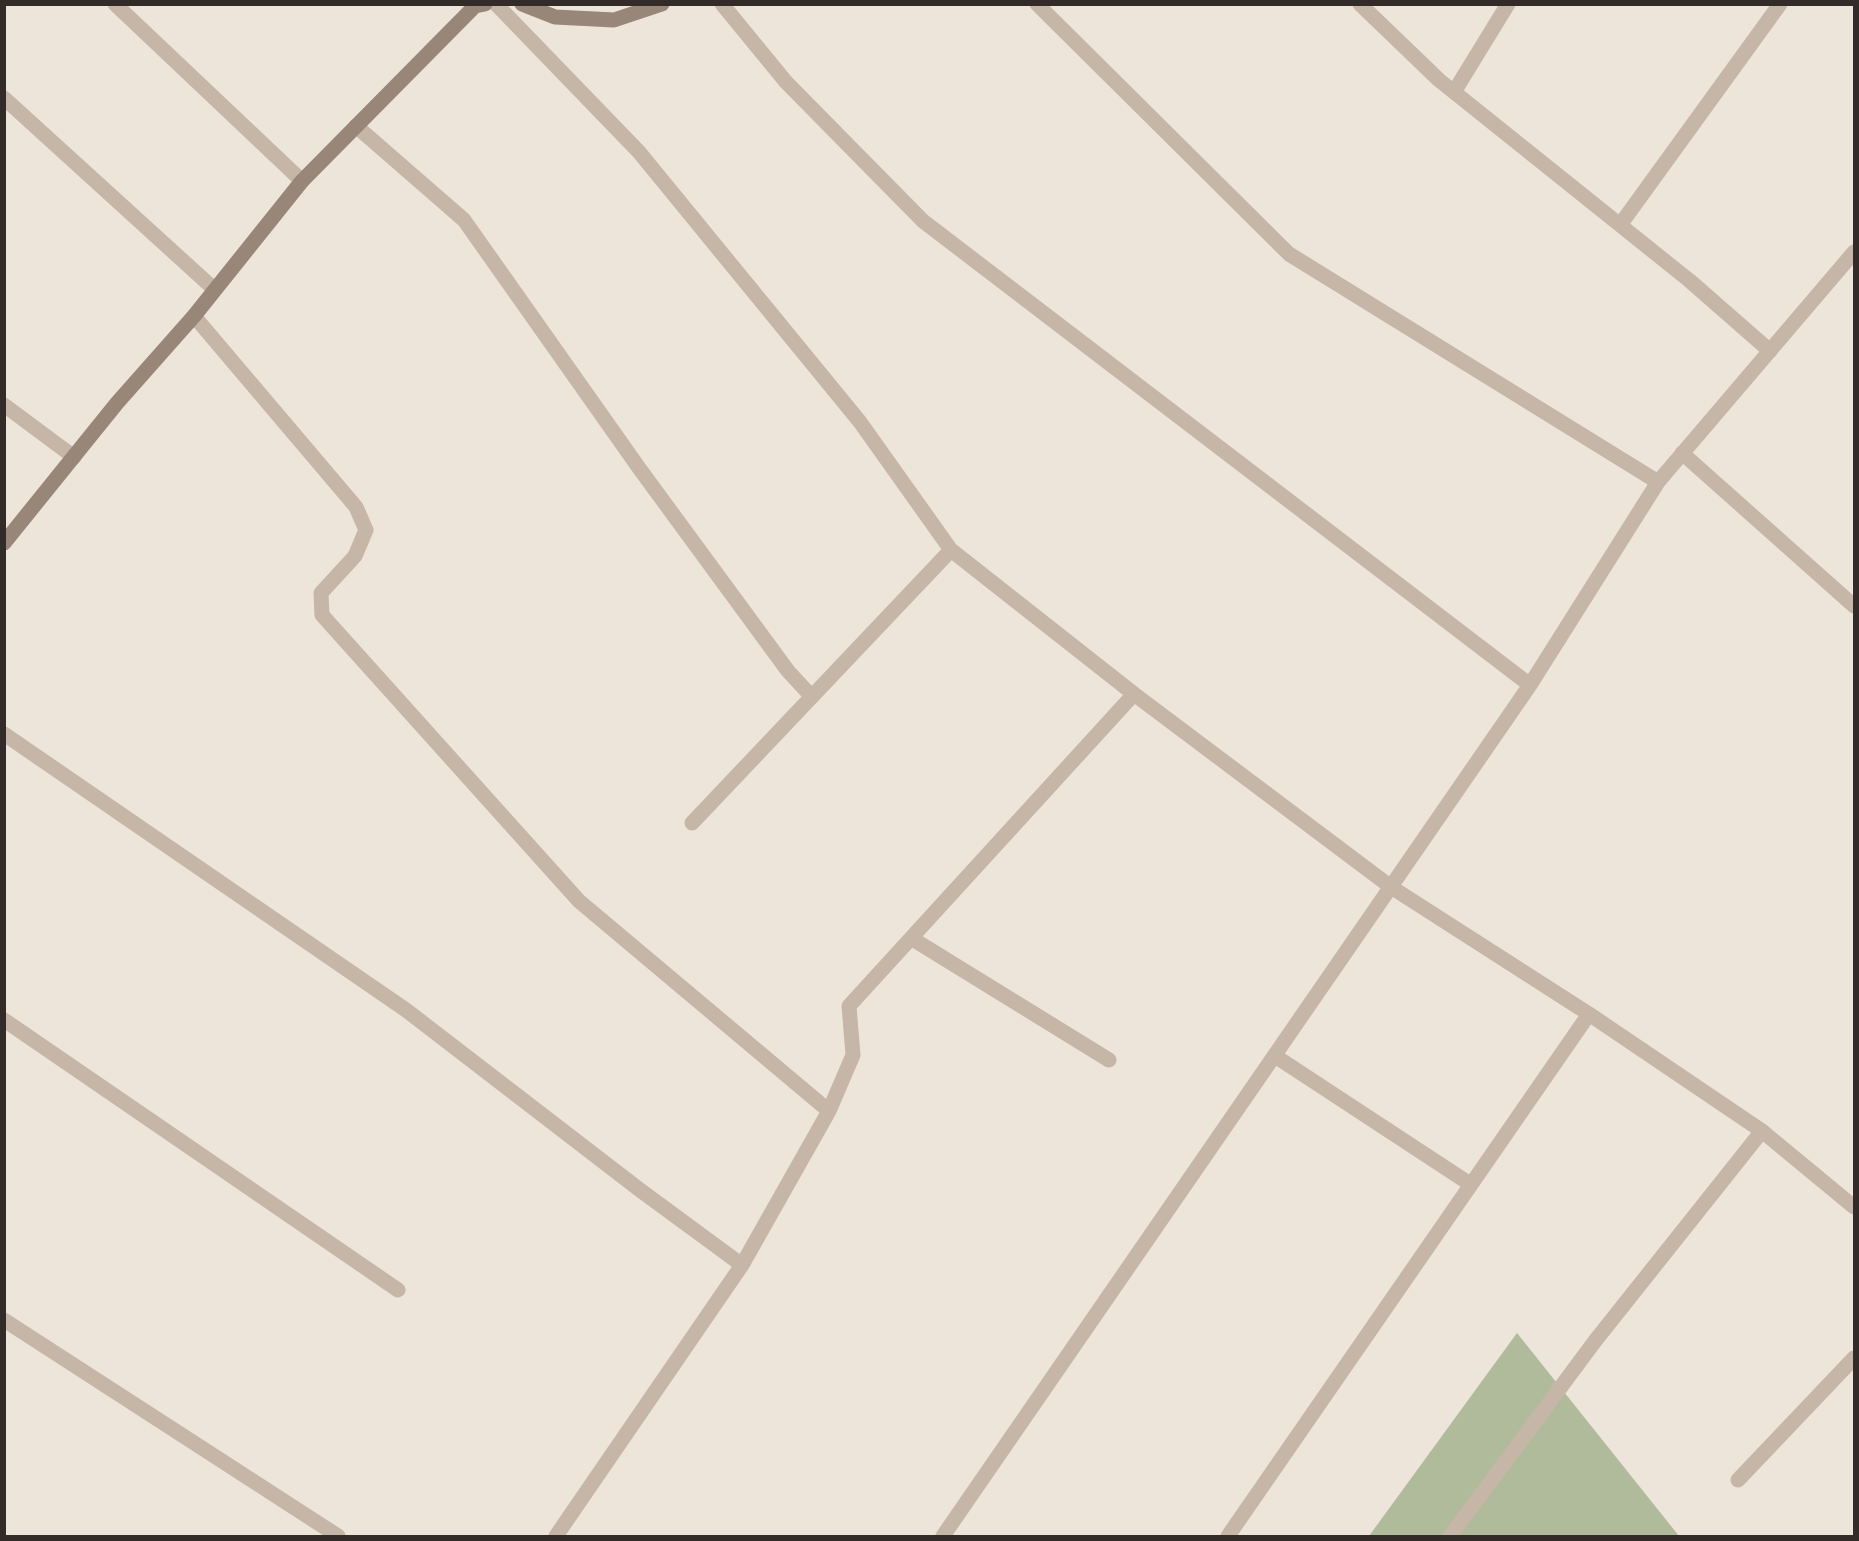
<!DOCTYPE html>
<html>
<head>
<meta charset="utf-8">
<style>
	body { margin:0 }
	#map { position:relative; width:1859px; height:1541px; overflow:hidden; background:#eee5da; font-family:Signika,sans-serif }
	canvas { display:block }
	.frame { position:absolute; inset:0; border:6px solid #322b27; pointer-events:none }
</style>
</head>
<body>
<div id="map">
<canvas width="1859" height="1541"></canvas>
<div class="frame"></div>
</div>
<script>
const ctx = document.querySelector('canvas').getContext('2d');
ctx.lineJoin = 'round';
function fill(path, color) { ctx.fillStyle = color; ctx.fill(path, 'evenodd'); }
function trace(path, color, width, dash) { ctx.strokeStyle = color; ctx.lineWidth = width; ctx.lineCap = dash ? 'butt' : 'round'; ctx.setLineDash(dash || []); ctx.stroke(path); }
fill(new Path2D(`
	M1517 1333 1679 1536H1369Z`), '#afbb9b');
trace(new Path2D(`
	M115 4 302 181
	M496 4 639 152 860 422 951 550 1134 694 1391 887 1589 1014 1762 1131 1854 1207
	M722 4 786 82 923 221 1530 685
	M1037 4 1289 254 1658 482
	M1360 4 1439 80 1690 281 1770 351
	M1454 92 1508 4
	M4 98 214 289
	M356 126 464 220 639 468 788 671 812 697
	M1620 225 1780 4
	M194 316 356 507 366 530 355 556 321 593 322 615 579 901 829 1111
	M4 405 74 457
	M1682 453 1854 606
	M4 734 406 1010 640 1190 742 1265 829 1111 853 1055 849 1006 1134 694
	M692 823 951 550
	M911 938 1109 1060
	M4 1020 398 1290
	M1275 1056 1470 1184
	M4 1320 338 1536
	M1738 1480 1854 1358
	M556 1536 742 1265
	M943 1536 1530 685 1658 482 1854 252
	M1228 1536 1589 1014
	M1450 1536 1595 1341 1762 1131`), '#c5b6a7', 15);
trace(new Path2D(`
	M522 4 555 17 614 20 662 4
	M4 543 117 403 194 316 302 181 475 6 485 4`), '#988679', 15);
</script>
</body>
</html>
